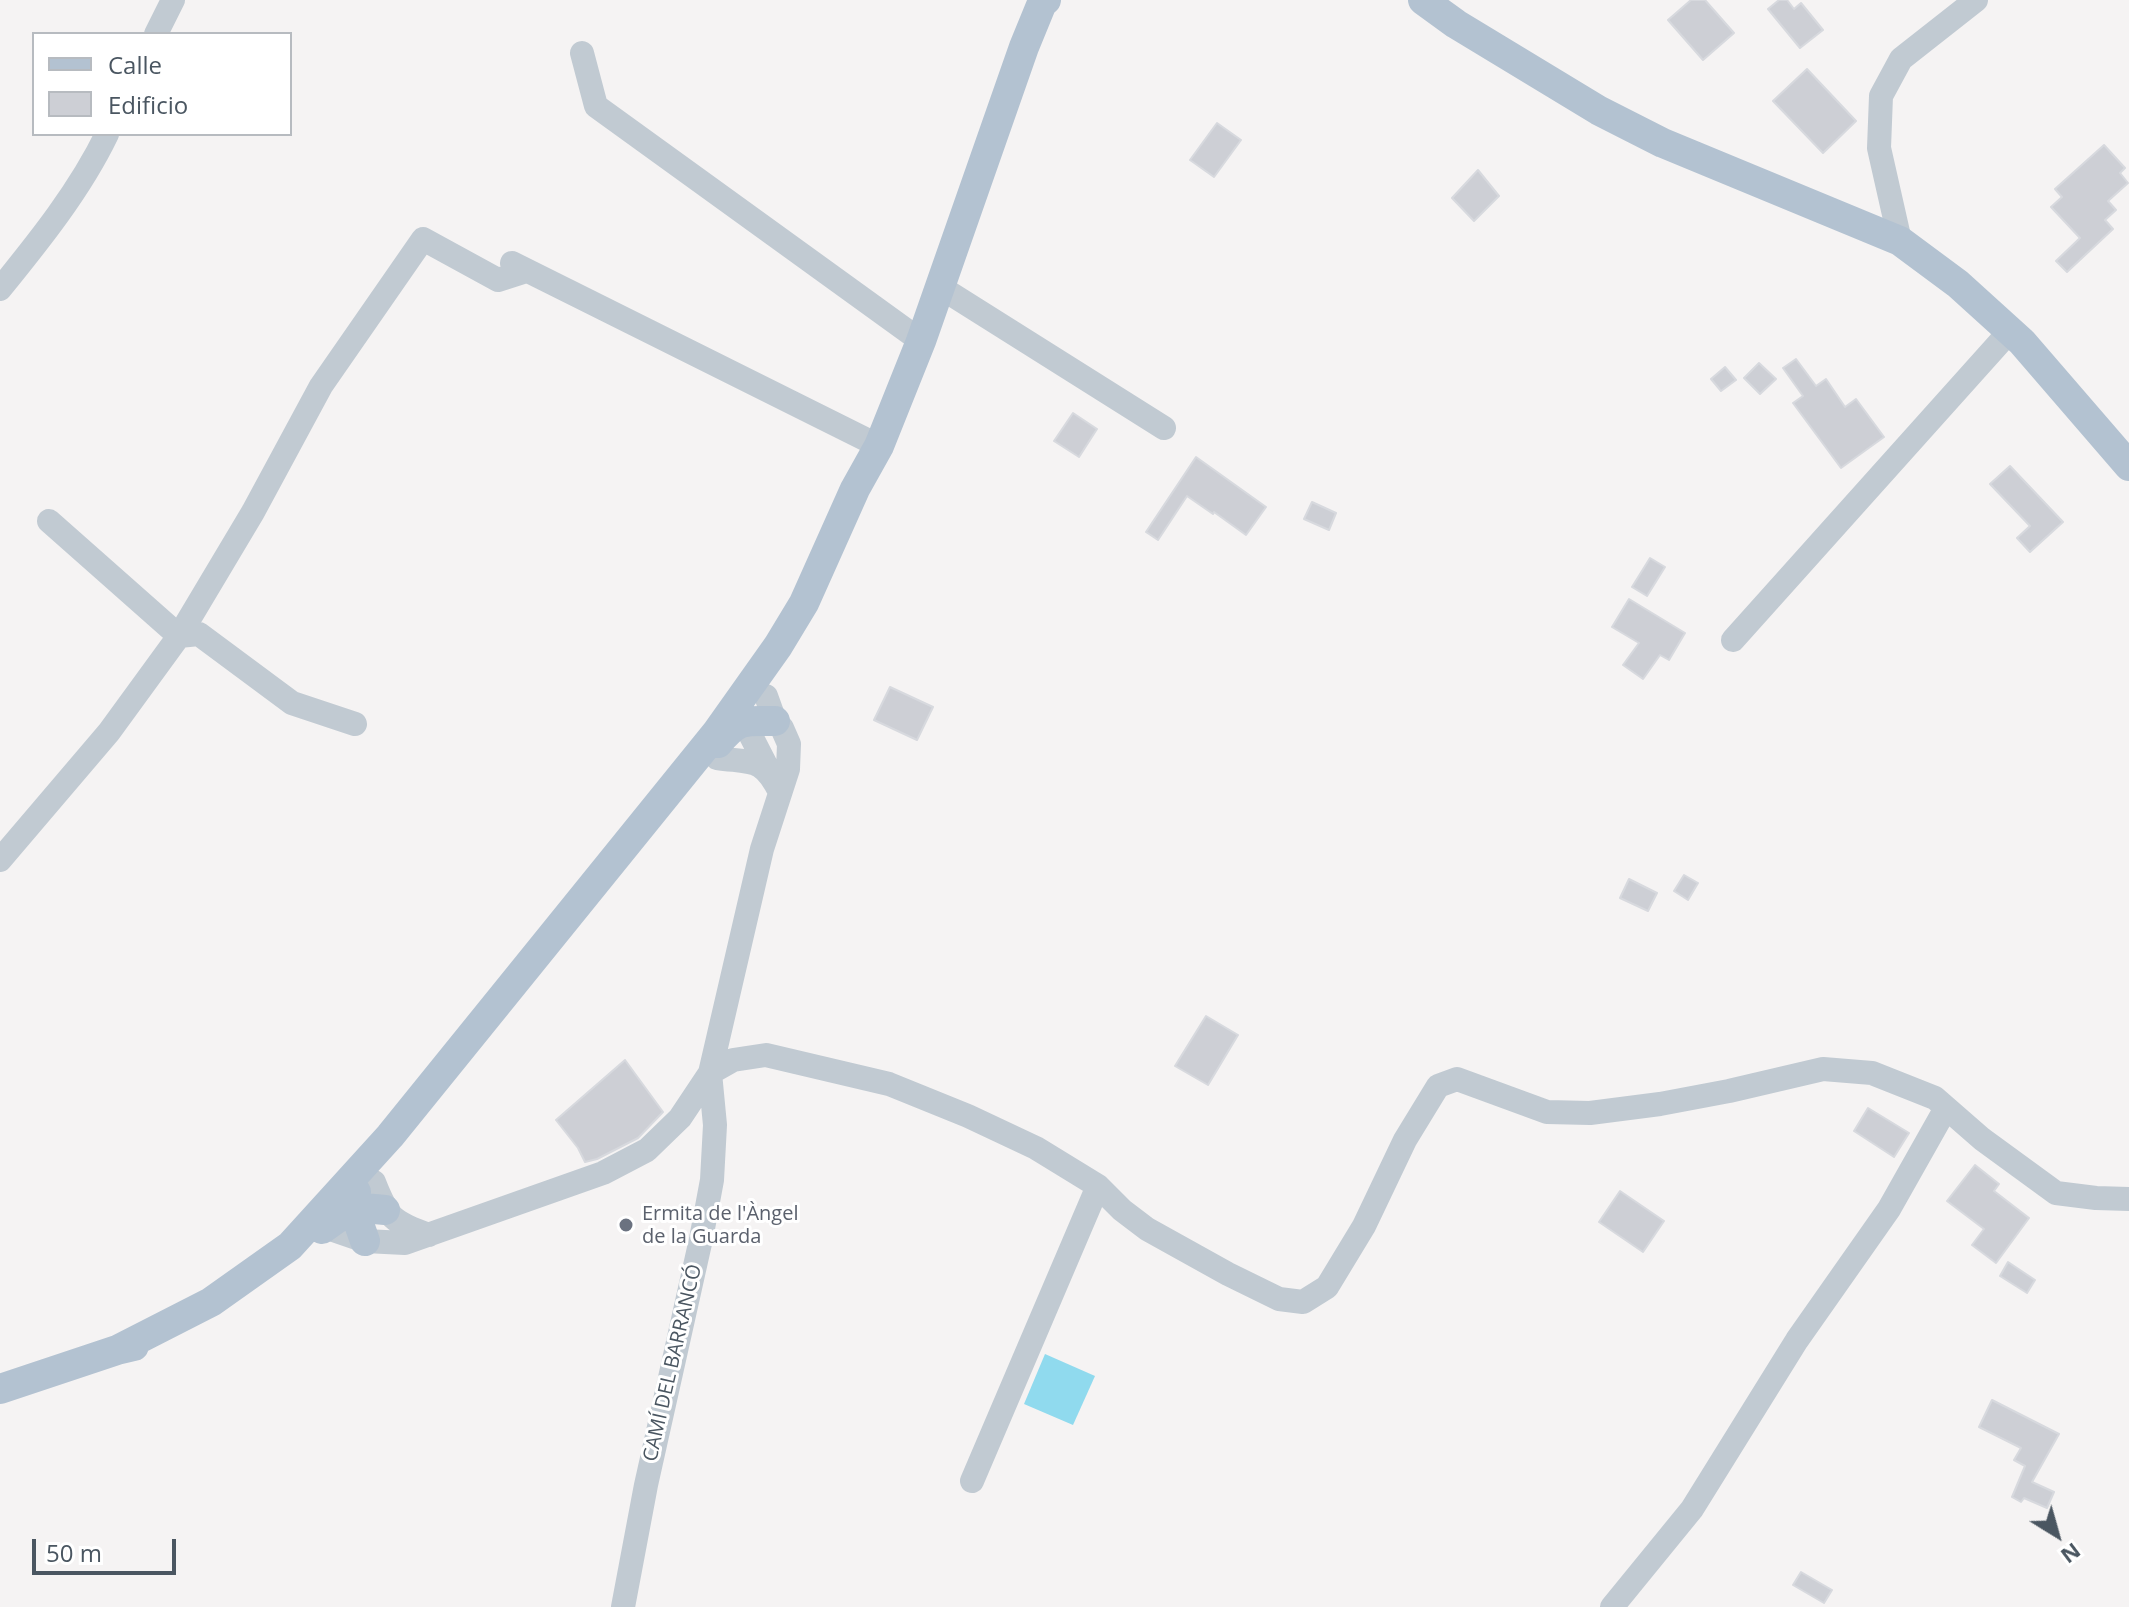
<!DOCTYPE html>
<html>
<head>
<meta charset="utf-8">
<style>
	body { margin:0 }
	#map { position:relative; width:2129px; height:1607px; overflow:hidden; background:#f5f3f3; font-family:"Open Sans",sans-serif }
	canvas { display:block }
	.legend { position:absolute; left:32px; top:32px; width:260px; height:104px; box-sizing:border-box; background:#fff; border:2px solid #b7bbc0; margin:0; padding:10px 14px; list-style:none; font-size:24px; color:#4a5661 }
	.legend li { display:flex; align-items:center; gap:16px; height:40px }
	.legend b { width:40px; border:2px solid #b7bbc0 }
	.north { position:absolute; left:2017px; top:1495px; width:80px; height:80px; -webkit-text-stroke:6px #fff; paint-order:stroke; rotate:143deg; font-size:22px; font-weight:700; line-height:32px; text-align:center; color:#4a5661 }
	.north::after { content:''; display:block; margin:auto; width:28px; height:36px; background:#4a5661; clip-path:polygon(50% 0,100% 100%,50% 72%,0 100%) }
	.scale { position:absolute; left:32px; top:1539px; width:144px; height:36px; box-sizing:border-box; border:4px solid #4a5661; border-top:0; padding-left:10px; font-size:24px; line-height:28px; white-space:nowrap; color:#4a5661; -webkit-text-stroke:6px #fff; paint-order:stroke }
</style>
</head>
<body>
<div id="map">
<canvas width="2129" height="1607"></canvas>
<ul class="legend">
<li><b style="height:10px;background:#b3c2d1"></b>Calle</li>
<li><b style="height:22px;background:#cdcfd5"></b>Edificio</li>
</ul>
<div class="north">N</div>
<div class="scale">50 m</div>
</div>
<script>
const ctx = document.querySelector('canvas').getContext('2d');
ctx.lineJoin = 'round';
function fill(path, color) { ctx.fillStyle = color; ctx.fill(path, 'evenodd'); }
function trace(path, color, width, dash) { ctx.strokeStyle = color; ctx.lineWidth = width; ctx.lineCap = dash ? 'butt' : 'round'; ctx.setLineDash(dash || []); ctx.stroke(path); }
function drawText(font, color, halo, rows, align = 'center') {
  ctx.font = font + ' "Open Sans",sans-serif'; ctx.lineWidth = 6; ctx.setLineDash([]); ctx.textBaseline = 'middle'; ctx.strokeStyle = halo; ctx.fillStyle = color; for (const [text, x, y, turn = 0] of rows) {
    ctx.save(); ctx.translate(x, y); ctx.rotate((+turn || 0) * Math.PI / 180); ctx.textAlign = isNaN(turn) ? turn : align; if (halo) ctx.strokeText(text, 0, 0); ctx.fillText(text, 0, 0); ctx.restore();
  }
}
fill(new Path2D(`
	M1045 1354 1095 1376 1073 1425 1024 1404Z`), '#90daee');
const building = new Path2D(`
	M1691 0H1705L1734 33 1703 60 1668 20Z
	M1779 0H1787L1794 9 1801 3 1823 30 1800 48 1768 9Z
	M1807 69 1856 121 1823 153 1773 101Z
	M1217 123 1241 140 1214 177 1190 160Z
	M2104 145 2125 168 2120 173 2128 183 2108 201 2116 210 2105 220 2113 229 2067 272 2056 261 2080 238 2051 207 2062 197 2055 189Z
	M1478 170 1499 196 1474 221 1452 198Z
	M1796 359 1816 386 1826 379 1845 407 1856 399 1884 437 1841 468 1793 403 1803 396 1783 368Z
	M1759 363 1776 379 1760 394 1744 378Z
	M1725 367 1736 380 1721 391 1711 379Z
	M1073 413 1097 429 1079 457 1054 441Z
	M1196 457 1266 507 1246 535 1214 512 1213 514 1187 496 1158 540 1146 532Z
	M2010 466 2063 522 2030 552 2017 538 2030 526 1990 484Z
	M1312 502 1336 513 1329 530 1304 519Z
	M1650 558 1665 567 1647 596 1632 587Z
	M1629 599 1685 633 1669 660 1660 655 1643 679 1623 665 1639 643 1612 627Z
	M890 687 933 707 917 740 874 720Z
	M1684 875 1698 883 1688 900 1674 891Z
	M1629 879 1657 893 1648 911 1620 898Z
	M1206 1016 1238 1035 1208 1085 1175 1066Z
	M625 1060 663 1112 638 1138 597 1159 585 1162 578 1148 556 1120Z
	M1868 1108 1909 1133 1894 1157 1854 1131Z
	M1975 1165 1999 1184 1994 1191 2029 1218 1996 1263 1972 1245 1984 1229 1947 1201Z
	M1620 1191 1664 1221 1643 1252 1599 1222Z
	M2008 1262 2035 1280 2027 1293 2000 1276Z
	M1992 1400 2059 1434 2032 1482 2054 1492 2047 1508 2024 1498 2021 1502 2012 1497 2025 1466 2014 1460 2021 1448 1979 1427Z
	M1801 1572 1832 1590 1824 1603 1793 1585Z`);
fill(building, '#cdcfd5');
trace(building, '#d7d9de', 2);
trace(new Path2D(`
	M156 34 173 0
	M582 53 596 106 921 341
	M1900 241 1879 148 1881 96 1901 59 1976 0
	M512 263 879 446
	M940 287 1164 428
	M0 289C39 241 80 190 107 134
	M49 521 179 636 253 512 321 386 423 239 498 280 526 271
	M1733 640 2010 331
	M751 736 769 771
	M717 758C753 763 762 757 780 792
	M0 860 109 732 179 636 199 634 292 703 355 724
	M374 1182C388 1218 392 1222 429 1235
	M333 1230 365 1241 405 1243 603 1173 647 1150 680 1118 710 1073 733 1060 766 1055 889 1084 968 1116 1036 1148 1098 1186 1122 1210 1147 1229 1228 1274 1279 1299 1303 1302 1327 1287 1364 1226 1405 1140 1438 1086 1457 1079 1547 1112 1590 1113 1660 1104 1729 1091 1823 1069 1872 1073 1935 1098 1982 1139 2056 1193 2096 1198 2129 1199
	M972 1481 1098 1186
	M623 1607 646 1485 701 1239 712 1180 715 1125 710 1073 762 849 788 769 789 744 782 728 775 721 766 696
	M1612 1607 1692 1509 1797 1340 1889 1209 1946 1108`), '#c1cad2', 24);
trace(new Path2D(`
	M1423 0 1456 24 1598 110 1663 143 1900 241 1958 284 2022 342 2129 466
	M718 743C739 718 744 721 775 721
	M356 1192 353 1207 365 1241
	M322 1229 353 1207 385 1210
	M117 1350 211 1302 290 1246 390 1136 717 732 778 646 804 603 855 489 879 446 921 341 1024 47 1042 3 1046 0
	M0 1389 117 1350 134 1346`), '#b3c2d1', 30);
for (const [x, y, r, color] of [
	[626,1225,8,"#6b7280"]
]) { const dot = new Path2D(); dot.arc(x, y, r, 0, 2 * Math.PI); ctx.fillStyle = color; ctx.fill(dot); trace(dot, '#fff', 3); }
drawText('20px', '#5b616d', '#fff', [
	["Ermita de l'Àngel",642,1214],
	["de la Guarda",642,1237]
], 'left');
drawText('20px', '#4a5661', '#fff', [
	["CAMÍ DEL BARRANCÓ",673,1363,-77]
]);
</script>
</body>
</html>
